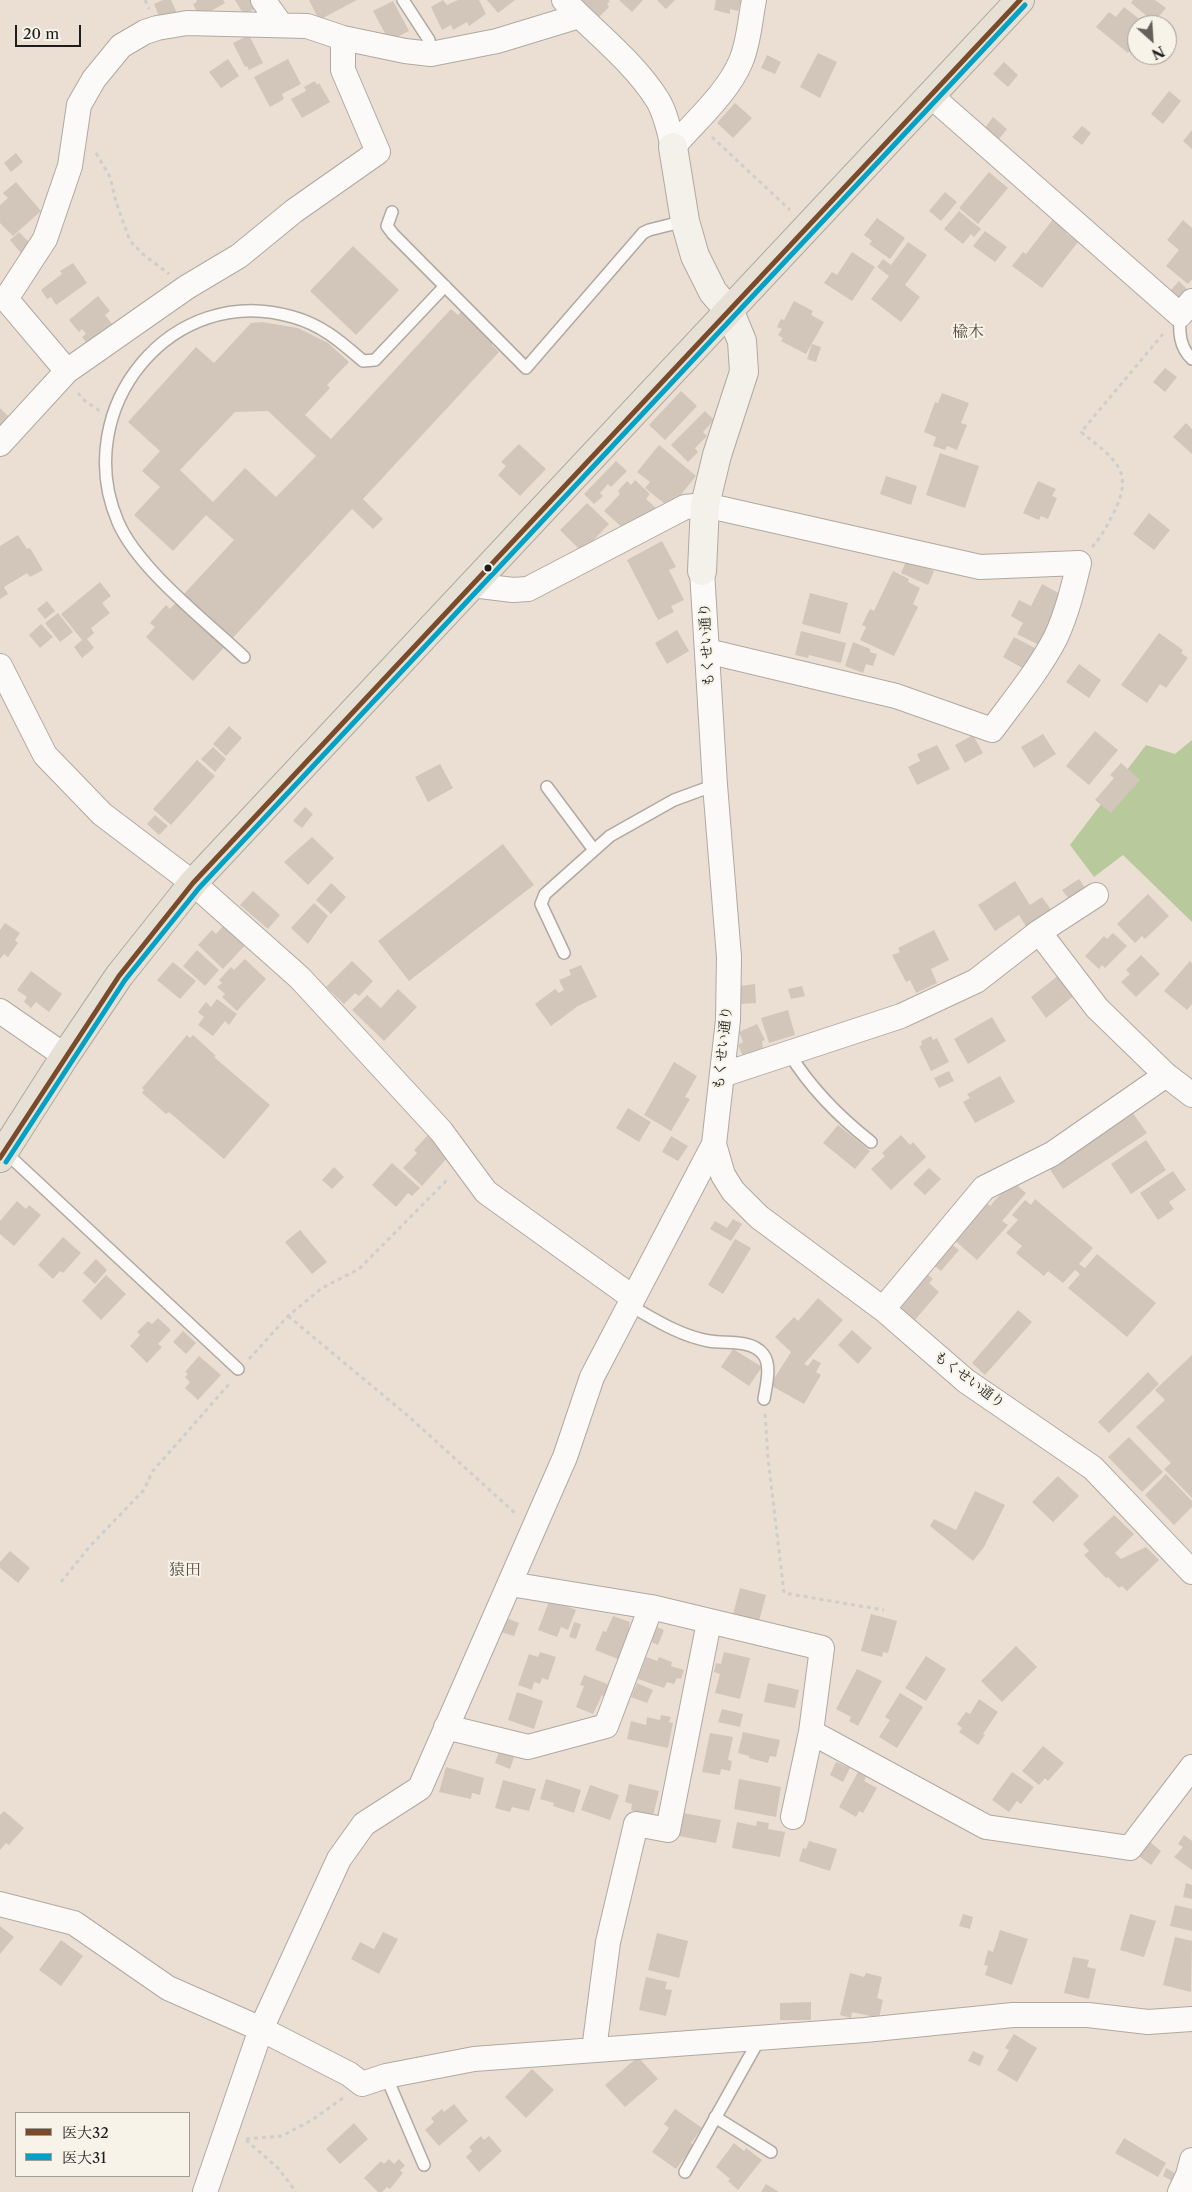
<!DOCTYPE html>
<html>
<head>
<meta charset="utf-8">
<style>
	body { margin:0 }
	#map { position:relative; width:1192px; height:2192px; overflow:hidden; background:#eadfd2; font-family:"Libre Caslon Text","Noto Serif JP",serif }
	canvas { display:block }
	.legend { position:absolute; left:15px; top:2112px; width:175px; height:65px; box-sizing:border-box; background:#f7f3e8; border:1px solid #9f9d96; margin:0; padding:6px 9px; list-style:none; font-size:15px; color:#1c1c1c }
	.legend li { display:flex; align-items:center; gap:10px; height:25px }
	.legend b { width:25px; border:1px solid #9f9d96 }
	.north { position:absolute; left:1127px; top:15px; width:50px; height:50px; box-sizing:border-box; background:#f7f3e8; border:1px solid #9f9d96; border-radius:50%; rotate:154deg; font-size:14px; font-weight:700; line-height:20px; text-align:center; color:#1c1c1c }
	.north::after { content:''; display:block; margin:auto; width:18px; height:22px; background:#64605c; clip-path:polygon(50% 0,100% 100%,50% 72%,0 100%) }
	.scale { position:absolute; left:15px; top:25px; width:66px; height:22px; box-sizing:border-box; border:2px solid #1c1c1c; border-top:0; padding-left:6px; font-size:15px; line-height:18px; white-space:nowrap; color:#1c1c1c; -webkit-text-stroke:4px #f7f3e8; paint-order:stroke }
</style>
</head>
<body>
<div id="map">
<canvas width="1192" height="2192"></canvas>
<ul class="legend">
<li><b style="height:6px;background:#7a4b2a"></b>医大32</li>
<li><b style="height:6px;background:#01a2c5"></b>医大31</li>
</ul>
<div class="north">N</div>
<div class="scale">20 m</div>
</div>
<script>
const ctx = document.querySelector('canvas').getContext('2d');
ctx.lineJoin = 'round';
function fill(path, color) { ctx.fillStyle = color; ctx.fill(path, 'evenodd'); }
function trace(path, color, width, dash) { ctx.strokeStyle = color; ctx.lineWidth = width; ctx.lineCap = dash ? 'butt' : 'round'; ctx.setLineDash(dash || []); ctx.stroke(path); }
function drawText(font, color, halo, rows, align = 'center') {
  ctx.font = font + ' "Libre Caslon Text","Noto Serif JP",serif'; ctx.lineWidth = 4; ctx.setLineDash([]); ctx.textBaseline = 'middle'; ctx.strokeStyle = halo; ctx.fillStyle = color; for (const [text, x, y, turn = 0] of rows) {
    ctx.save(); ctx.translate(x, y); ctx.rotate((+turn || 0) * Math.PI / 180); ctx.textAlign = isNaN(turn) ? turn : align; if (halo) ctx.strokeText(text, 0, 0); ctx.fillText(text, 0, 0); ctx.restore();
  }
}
fill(new Path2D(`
	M1192 740V922L1123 855 1094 877 1070 845 1146 745 1175 754Z`), '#b8ca9b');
fill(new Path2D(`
	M163 0H171L177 13 161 21 154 4Z
	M196 0H223L225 3 204 15 198 14 193 4 197 2Z
	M235 0H255L259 6 244 15Z
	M309 0H357L319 20Z
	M443 0 447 5 458 0H479L486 14 469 26 467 22 453 30 451 25 442 30 431 7Z
	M487 0H515L498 13Z
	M580 0H608L610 1 607 4 609 7 597 19Z
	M619 0H643L632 12Z
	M657 0H675L666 9Z
	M716 0H741L738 11 730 9V14L714 10Z
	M1133 0H1155L1166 8 1154 22 1131 3Z
	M393 1 409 31 389 41 373 11Z
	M1124 7 1147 25H1137V41L1128 53 1096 27 1109 12 1116 17Z
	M249 35 263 63 249 70 247 66 245 67 233 43Z
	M818 53 837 62 820 98 800 87Z
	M767 55 781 62 775 74 761 68Z
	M228 59 239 76 221 88 209 72Z
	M288 59 301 84 282 94 284 99 270 107 254 77Z
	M1004 62 1018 75 1008 87 993 74Z
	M315 81 317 85 319 83 330 102 302 118 291 99 306 91 304 87Z
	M1169 91 1181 101 1163 124 1151 114Z
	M735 103 752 118 733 138 717 123Z
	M993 117 1007 129 996 143 982 132Z
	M1082 126 1091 133 1082 145 1072 137Z
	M1192 130V149L1183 141Z
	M16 153 23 162 11 172 4 163Z
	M989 172 1008 188 978 224 959 208Z
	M16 182 41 211 13 236 0 223V205L8 198 3 193Z
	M945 192 957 202 941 221 929 211Z
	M959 211 981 229 974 237 971 234 963 244 944 229Z
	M877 218 905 238 890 259 869 244 872 241 864 235Z
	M1054 218 1069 229 1066 233 1078 242 1042 288 1012 266 1023 252 1026 254Z
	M1183 220 1192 228V279L1188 284 1166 266 1179 250 1167 240Z
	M985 231 1007 247 995 262 973 246Z
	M19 232 31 244 21 253 10 240Z
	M908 242 927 255 905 285 920 297 901 322 871 299 889 276 877 267 883 259 891 265Z
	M353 246 399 290 356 335 310 291Z
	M852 252 875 267 852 301 824 283 832 272 837 275Z
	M73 263 87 283 56 305 51 297 47 299 41 290 62 274 60 271Z
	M1179 281 1188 290 1178 301 1169 292Z
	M98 296 110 311 105 315 116 329 92 349 82 337 86 334 82 329 79 332 69 320Z
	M794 301 813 311 811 315 824 322 806 354 781 341 783 338 778 335 782 329 777 327 781 319 784 320Z
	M451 309 458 315 462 311 495 341 492 345 499 352 363 499 383 519 373 529 352 509 193 681 146 637 155 627 150 623 166 605 170 609 234 540 206 515 173 551 134 515 160 487 142 471 160 451 128 422 196 347 214 363 251 323 262 322 298 328 328 343 349 362 327 385 330 388 305 415 331 439ZM268 411 316 456 276 497 245 468 213 502 180 470 235 412Z
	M812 344 821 347 816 362 807 359Z
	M1165 368 1177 377 1165 392 1153 382Z
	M681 391 697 406 665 440 649 425Z
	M942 393 969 403 961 423 967 425 957 450 947 446 945 450 933 446 936 437 924 432 935 402 938 403Z
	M0 408 9 417 0 427Z
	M705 411 714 420 703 432 707 436 695 448 698 452 688 462 671 445Z
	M1186 423 1192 429V454L1173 437Z
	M519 444 546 469 520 496 498 475 506 466 501 462Z
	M659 445 696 476 670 508 645 488 650 482 637 472Z
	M940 453 979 466 965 508 926 495Z
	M616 461 627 471 611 487 608 484 600 493 603 496 594 504 584 494Z
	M886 476 917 486 911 505 880 494Z
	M635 480 650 494 646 499 656 508 645 520 625 530 604 511 620 494 618 491 627 481 631 485Z
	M1038 481 1056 489 1052 496 1057 498 1048 519 1041 516 1039 520 1023 513Z
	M587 503 609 524 582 552 560 530Z
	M1149 513 1170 530 1154 550 1133 534Z
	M18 535 27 549 30 548 43 570 30 577 27 573 4 587 8 594 0 599V546Z
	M662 541 676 567 669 570 684 600 671 606 674 612 658 620 627 560Z
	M907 559 934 571 928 585 901 573Z
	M893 571 909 579 908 582 920 588 913 604 918 607 894 656 860 640 866 627 862 625 870 609 874 611Z
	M100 582 111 596 102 603 110 613 91 628 94 633 87 639 94 648 82 658 74 647 82 640 61 614Z
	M1042 584 1064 596 1039 645 1017 634 1023 623 1011 616 1019 600 1031 606Z
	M810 593 848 603 840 634 802 624Z
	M47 601 55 611 45 619 37 609Z
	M58 613 73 632 60 642 45 623Z
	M41 624 53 637 40 648 29 635Z
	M677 630 689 651 667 664 655 643Z
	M801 631 846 643 841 663 809 655 808 658 795 655Z
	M1159 633 1183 650 1181 653 1188 658 1166 688 1160 684 1147 703 1121 685Z
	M1014 637 1035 648 1024 669 1003 657Z
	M853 642 870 649V652L877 654 873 666 866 664 863 673 845 666Z
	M1079 664 1101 680 1089 698 1066 682Z
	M229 726 242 738 226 756 213 744Z
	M1095 731 1118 750 1089 785 1066 766Z
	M1043 734 1056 754 1034 768 1021 747Z
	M973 735 983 753 965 763 955 745Z
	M937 745 950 769 917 785 908 767 920 761 917 754Z
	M213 747 226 759 215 772 201 759Z
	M197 760 215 776 171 825 153 809Z
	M1121 763 1140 780 1111 813 1095 800 1114 778 1110 775Z
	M440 764 453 788 428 802 415 777Z
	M305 807 313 814 302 828 293 821Z
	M155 815 168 826 159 835 147 824Z
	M312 837 334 858 308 885 284 862Z
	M503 844 534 885 409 981 378 941Z
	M1079 879 1086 889 1070 900 1062 890Z
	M1015 881 1030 905 1042 897 1052 911 1027 928 1019 915 995 931 978 905Z
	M331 883 346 897 331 914 316 900Z
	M253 891 280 915 268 929 240 905Z
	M1148 894 1169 916 1145 939 1142 936 1135 943 1117 924Z
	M314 903 328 916 308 944 291 928Z
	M5 923 20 933 15 940 18 943 8 957 4 954 0 959V930Z
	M225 924 247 943 223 969 198 945 212 930 216 934Z
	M934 930 949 960 931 969 937 983 916 993 910 980 906 982 892 955 900 952 898 948Z
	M1113 933 1127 946 1105 968 1102 965 1099 969 1085 956 1104 936 1107 939Z
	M197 950 219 970 205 986 183 966Z
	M1141 955 1160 974 1136 997 1121 982 1130 974 1126 970Z
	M245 959 266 979 237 1011 222 997 225 994 217 987 222 983 219 980 231 967 234 970Z
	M352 961 373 981 359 996 355 993 344 1004 326 987Z
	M1190 961 1192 963V1004L1187 1010 1164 991Z
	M173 962 196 981 180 999 157 980Z
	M581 965 597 997 578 1006 551 1026 535 1004 555 989 559 993 564 990 559 980 571 975 569 970Z
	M31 971 62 994 49 1012 36 1002 31 1008 24 1002 27 997 17 990Z
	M1059 975 1075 995 1046 1018 1031 997Z
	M755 984 756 1003 740 1004 739 986Z
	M802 986 805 996 791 999 788 989Z
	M398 989 417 1007 384 1041 352 1010 367 995 381 1008Z
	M217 999 237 1014 229 1025 225 1021 213 1036 198 1025 204 1017 198 1012 206 1002 211 1007Z
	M788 1010 795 1035 769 1043 761 1018Z
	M992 1017 1006 1041 968 1064 954 1039Z
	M757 1024 765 1040 762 1041 763 1049 749 1056 748 1053 743 1056 738 1045 743 1042 739 1032Z
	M187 1035 190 1038 193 1035 216 1056 214 1057 270 1105 224 1159 169 1112 166 1114 142 1093 144 1090 142 1088Z
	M931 1036 933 1040 937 1038 949 1062 931 1071 919 1046 922 1045 921 1041Z
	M674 1062 697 1076 685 1097 690 1099 671 1131 644 1115Z
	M949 1071 954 1081 939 1088 934 1078Z
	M1000 1076 1015 1102 975 1123 963 1102 970 1098 967 1094Z
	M628 1108 651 1122 639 1142 616 1128Z
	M1130 1109 1147 1133 1063 1189 1047 1165Z
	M838 1125 870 1151 855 1169 823 1143Z
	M431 1132 448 1157 422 1186 403 1168 417 1153 414 1150Z
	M901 1135 910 1145 913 1142 926 1157 891 1190 871 1169 885 1156 882 1153Z
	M671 1136 688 1146 678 1161 662 1152Z
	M1146 1140 1166 1170 1131 1194 1111 1164Z
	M392 1163 420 1188 412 1196 408 1193 396 1207 372 1185Z
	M334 1167 344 1177 332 1189 322 1180Z
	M929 1168 941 1179 925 1195 913 1184Z
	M1173 1171 1186 1190 1169 1202 1174 1209 1158 1220 1140 1193Z
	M1012 1181 1026 1193 1002 1221 1008 1225 977 1260 952 1238 984 1201 990 1206Z
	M1035 1199 1093 1248 1079 1264 1085 1268 1097 1254 1156 1303 1127 1337 1068 1288 1080 1274 1075 1270 1063 1283 1048 1271 1044 1276 1016 1253 1022 1246 1006 1233 1018 1220 1012 1215 1025 1200 1031 1205Z
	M17 1201 26 1209 29 1205 41 1215 14 1246 0 1234V1221Z
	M733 1219 742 1224 731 1241 710 1229 715 1221 727 1228Z
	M300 1230 327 1262 312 1274 285 1242Z
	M63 1237 81 1253 63 1273 60 1271 53 1279 38 1265Z
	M735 1239 751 1248 723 1294 708 1285Z
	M947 1241 959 1250 941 1271 929 1261Z
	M96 1259 107 1270 95 1284 83 1273Z
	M923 1270 933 1279 929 1283 939 1292 914 1321 894 1304Z
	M106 1275 126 1294 101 1320 82 1301Z
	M818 1298 843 1320 804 1364 808 1366 813 1359 821 1363 816 1372 821 1375 804 1404 770 1385 791 1352 775 1337 794 1317 798 1321Z
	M1018 1310 1032 1322 985 1375 972 1363Z
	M158 1318 171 1330 158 1344 162 1347 147 1363 130 1346 140 1335 137 1332 148 1321 152 1324Z
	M852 1330 872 1348 858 1364 838 1345Z
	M183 1331 196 1343 186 1354 173 1342Z
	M733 1349 762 1367 749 1386 721 1367Z
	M1192 1355V1498L1164 1469 1171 1463 1136 1427 1165 1400 1155 1390Z
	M199 1356 221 1375 198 1400 185 1388 190 1382 185 1377 188 1374 185 1372Z
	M1148 1372 1159 1384 1109 1433 1098 1422Z
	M1129 1437 1163 1472 1142 1492 1108 1457Z
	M1166 1474 1192 1501V1507L1174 1525 1145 1495Z
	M1058 1476 1079 1496 1053 1522 1032 1502Z
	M975 1491 1005 1505 984 1547 973 1561 930 1526 934 1519 956 1530Z
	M1114 1515 1134 1534 1115 1553 1121 1559 1146 1547 1159 1560 1127 1591 1122 1586 1119 1588 1108 1577 1106 1578 1084 1555 1089 1551 1083 1544Z
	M10 1551 30 1568 18 1583 0 1568V1562Z
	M740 1588 766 1595 759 1621 733 1614Z
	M550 1599 576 1610 568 1630 561 1627 557 1637 538 1630Z
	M871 1614 897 1621 888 1653 883 1652 882 1657 861 1651Z
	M613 1616 630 1622 629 1627 634 1629 627 1648 623 1646 618 1659 595 1650 603 1631 606 1632Z
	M506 1618 519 1623 514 1636 501 1632Z
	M574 1622 581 1624 576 1639 569 1637Z
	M657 1627 664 1630 658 1645 651 1642Z
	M1016 1646 1037 1667 1002 1702 981 1681Z
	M540 1652 556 1657 548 1680 542 1678 540 1684 534 1682 532 1690 518 1685 529 1654 538 1657Z
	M724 1652 750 1658 740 1699 715 1693 720 1674 714 1672 716 1663 721 1664Z
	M926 1656 946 1669 926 1701 905 1688Z
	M646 1657 657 1661 659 1657 672 1662 671 1666 684 1670 681 1679 677 1678 674 1684 667 1682 664 1688 638 1679Z
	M857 1669 882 1681 858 1726 849 1721 851 1717 836 1709Z
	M584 1675 610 1685 605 1697 602 1695 593 1714 576 1707 584 1686 580 1685Z
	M637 1683 653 1690 647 1703 631 1697Z
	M768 1683 799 1690 795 1708 764 1702Z
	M517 1692 543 1701 534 1729 508 1720Z
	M900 1693 923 1707 897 1748 879 1737 890 1720 885 1717Z
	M979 1699 998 1712 983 1734 985 1735 978 1745 959 1732 962 1728 957 1724 966 1712 970 1714Z
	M722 1709 743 1714 740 1727 718 1722Z
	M661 1715 671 1717 669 1722 673 1723 668 1748 627 1739 631 1721 646 1725 647 1717 660 1720Z
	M743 1732 780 1740 776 1757 770 1756 768 1763 749 1758V1756L738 1753Z
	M710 1733 733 1737 728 1760 732 1761 730 1771 721 1769 720 1775 702 1772Z
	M1043 1746 1064 1763 1048 1781 1045 1778 1039 1785 1022 1771Z
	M500 1749 515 1754 510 1769 495 1763Z
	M836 1762 850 1768 843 1782 830 1775Z
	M446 1767 484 1778 480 1795 472 1793 471 1799 439 1792Z
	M858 1772 866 1777 864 1781 877 1788 863 1813 859 1811 856 1817 839 1807Z
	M1012 1772 1034 1787 1021 1804 1017 1801 1009 1812 992 1800Z
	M546 1779 581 1790 574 1813 553 1806 554 1803 540 1799Z
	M739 1779 781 1787 776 1817 734 1809Z
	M503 1780 536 1789 529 1811 512 1807 510 1812 495 1808Z
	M629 1784 659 1791 653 1816 631 1810 632 1804 625 1802Z
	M590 1785 619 1795 610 1820 581 1810Z
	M4 1811 24 1828 9 1845 6 1843 0 1850V1815Z
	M683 1813 721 1820 716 1843 679 1836Z
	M757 1821 769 1823 768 1829 785 1832 780 1857 732 1848 737 1822 756 1826Z
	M1184 1835 1192 1841V1870L1174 1857 1183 1847 1178 1844Z
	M809 1841 837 1849 830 1871 799 1861 803 1848 806 1849Z
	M1150 1842 1161 1851 1151 1865 1139 1856Z
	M1186 1883 1192 1885V1899L1183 1897Z
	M1175 1905 1192 1909V1931L1170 1926Z
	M963 1914 973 1917 970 1929 959 1926Z
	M1130 1914 1156 1921 1144 1957 1120 1950Z
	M0 1926 14 1937 0 1954Z
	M1000 1930 1028 1939 1012 1985 985 1975 988 1966 984 1965 988 1950 993 1952Z
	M383 1932 398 1939 379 1974 351 1959 360 1942 374 1949Z
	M657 1933 688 1941 679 1978 648 1970Z
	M1175 1937 1192 1941 1191 1992 1163 1985Z
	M61 1940 83 1956 61 1986 39 1970Z
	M1073 1957 1089 1960 1087 1967 1096 1969 1089 1999 1064 1993Z
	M850 1973 864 1977 866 1973 882 1977 877 1998 883 2000 879 2018 852 2012 851 2018 840 2015Z
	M646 1977 667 1982 665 1989 672 1990 666 2016 639 2010Z
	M811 2002V2020H780V2003Z
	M1014 2034 1037 2048 1017 2082 997 2070 1009 2050 1005 2048Z
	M973 2051 984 2056 980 2066 968 2061Z
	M638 2057 658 2079 625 2107 605 2085Z
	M532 2069 554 2090 526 2118 505 2097Z
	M454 2104 468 2121 439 2146 425 2130 434 2122 431 2118 442 2109 444 2112Z
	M675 2109 702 2128 691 2143 694 2145 676 2169 652 2152 669 2128 664 2124Z
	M354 2123 368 2139 340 2164 326 2149Z
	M481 2136 484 2140 489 2136 502 2151 479 2172 466 2157 472 2151 469 2147Z
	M1124 2138 1166 2163 1158 2177 1115 2153Z
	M734 2143 744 2151 746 2148 762 2160 738 2190 728 2181 730 2179 716 2167Z
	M389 2159 394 2164 399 2159 405 2166 400 2170 403 2173 390 2189 387 2187 382 2192H378L364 2178 381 2161 384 2164Z
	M1166 2168 1178 2175 1174 2182 1163 2176Z
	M766 2184 779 2192H761Z`), '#d2c6ba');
const lane = new Path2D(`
	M403 0 429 40 431 54
	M392 212 387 226 393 234 526 368 643 233 649 230 685 221
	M1180 315C1179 331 1179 347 1192 359
	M244 657C206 621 138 569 118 522 69 408 172 281 293 317 322 325 341 342 363 361L375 360 445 286
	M547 787 594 850
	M564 953 541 904 545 894 610 836 674 800 715 785
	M789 1053C811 1089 838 1116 871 1142
	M4 1151 238 1369
	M629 1305C654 1319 680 1336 709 1341 727 1344 751 1339 763 1354 772 1365 766 1386 764 1399
	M386 2076 424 2165
	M715 2117 771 2152
	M685 2172 760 2038`);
const street = new Path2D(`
	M263 0 281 25
	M564 0C594 32 633 61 657 99 666 113 669 131 673 147
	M931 96 1180 315 1192 301
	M673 147C696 120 727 94 741 61 749 42 750 20 754 0
	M67 371 187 287 239 256 294 211 378 152 343 70V38
	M0 444 67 371 6 299 45 239 70 166 79 105 94 79 121 46 145 32 157 28 187 23 307 26 343 38 405 51 431 54 497 41 579 16
	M702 571 715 785 729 957 728 1020 714 1144 723 1175 733 1191 759 1217 883 1309 966 1381 1093 1468 1192 1572
	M472 585 513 590 528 589 685 507 705 505 980 567 1079 563C1073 588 1067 613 1056 637 1039 670 1014 700 992 730L896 696 707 651
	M0 666 45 755 102 814 193 883 300 978 441 1131 486 1192 632 1297
	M1039 932 1097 1008 1166 1075 1192 1095
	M0 1011 65 1056
	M722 1075 901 1016 976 981 1039 932 1096 895
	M883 1309 984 1188 1052 1154 1166 1075
	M510 1584 651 1607 822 1648 811 1732 793 1817
	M446 1727 528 1747 606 1726 651 1607
	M811 1732 986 1827 1130 1848 1192 1767
	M0 1904 74 1923 168 1988 261 2029 349 2074 362 2084 386 2076 474 2059 865 2030 1013 2015H1088L1148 2022 1192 2019
	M594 2050 608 1942 636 1824 668 1830 709 1622
	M205 2192 261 2029 339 1859 364 1824 420 1788 565 1457 592 1377 714 1144
	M1180 2192 1188 2175 1192 2160`);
const secondary = new Path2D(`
	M673 147 685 221 695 256 713 292 730 312 742 341 744 372 717 455 705 505 702 571`);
const primary = new Path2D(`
	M0 1158 65 1056 119 976 193 883 1020 0`);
trace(lane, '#b0a9a1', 14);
trace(street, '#b0a9a1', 26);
trace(secondary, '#b0a9a1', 30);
trace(primary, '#b0a9a1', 30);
trace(new Path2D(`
	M145 0 149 9
	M712 137 790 210
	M96 153 110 177 116 202 130 241 144 255 169 274
	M78 393 85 401 100 411
	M1092 547C1101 537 1107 526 1113 514 1136 470 1114 459 1081 432L1163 334
	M288 1316 407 1415 516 1514
	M249 1359 288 1316 322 1288 359 1269 449 1178
	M765 1414 768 1458 784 1593 884 1610
	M61 1582 90 1546 144 1490 152 1472 230 1383
	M246 2139 282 2136 312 2120 343 2098
	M246 2140 279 2169 296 2192`), '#d0cecb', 3, [4, 4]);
trace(lane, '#fcfaf8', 11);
trace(street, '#fcfaf8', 24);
trace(secondary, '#f4f0ea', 28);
trace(primary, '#e7e1d5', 28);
trace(new Path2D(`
	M0 1158 119 976 193 883 1020 0`), '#7a4b2a', 5);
trace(new Path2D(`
	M6 1162 125 980 199 888 1025 5`), '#01a2c5', 5);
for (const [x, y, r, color] of [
	[488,568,4.5,"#1c1c1c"]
]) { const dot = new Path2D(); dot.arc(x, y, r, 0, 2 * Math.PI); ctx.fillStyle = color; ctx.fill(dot); trace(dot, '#f7f3e8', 2); }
drawText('14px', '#1c1c1c', '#f7f3e8', [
	["もくせい通り",707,645,-93],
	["もくせい通り",723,1048,-84],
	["もくせい通り",969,1380,37]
]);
drawText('16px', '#5d5044', '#f7f3e8', [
	["楡木",968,332],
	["猿田",185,1570]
]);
</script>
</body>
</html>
